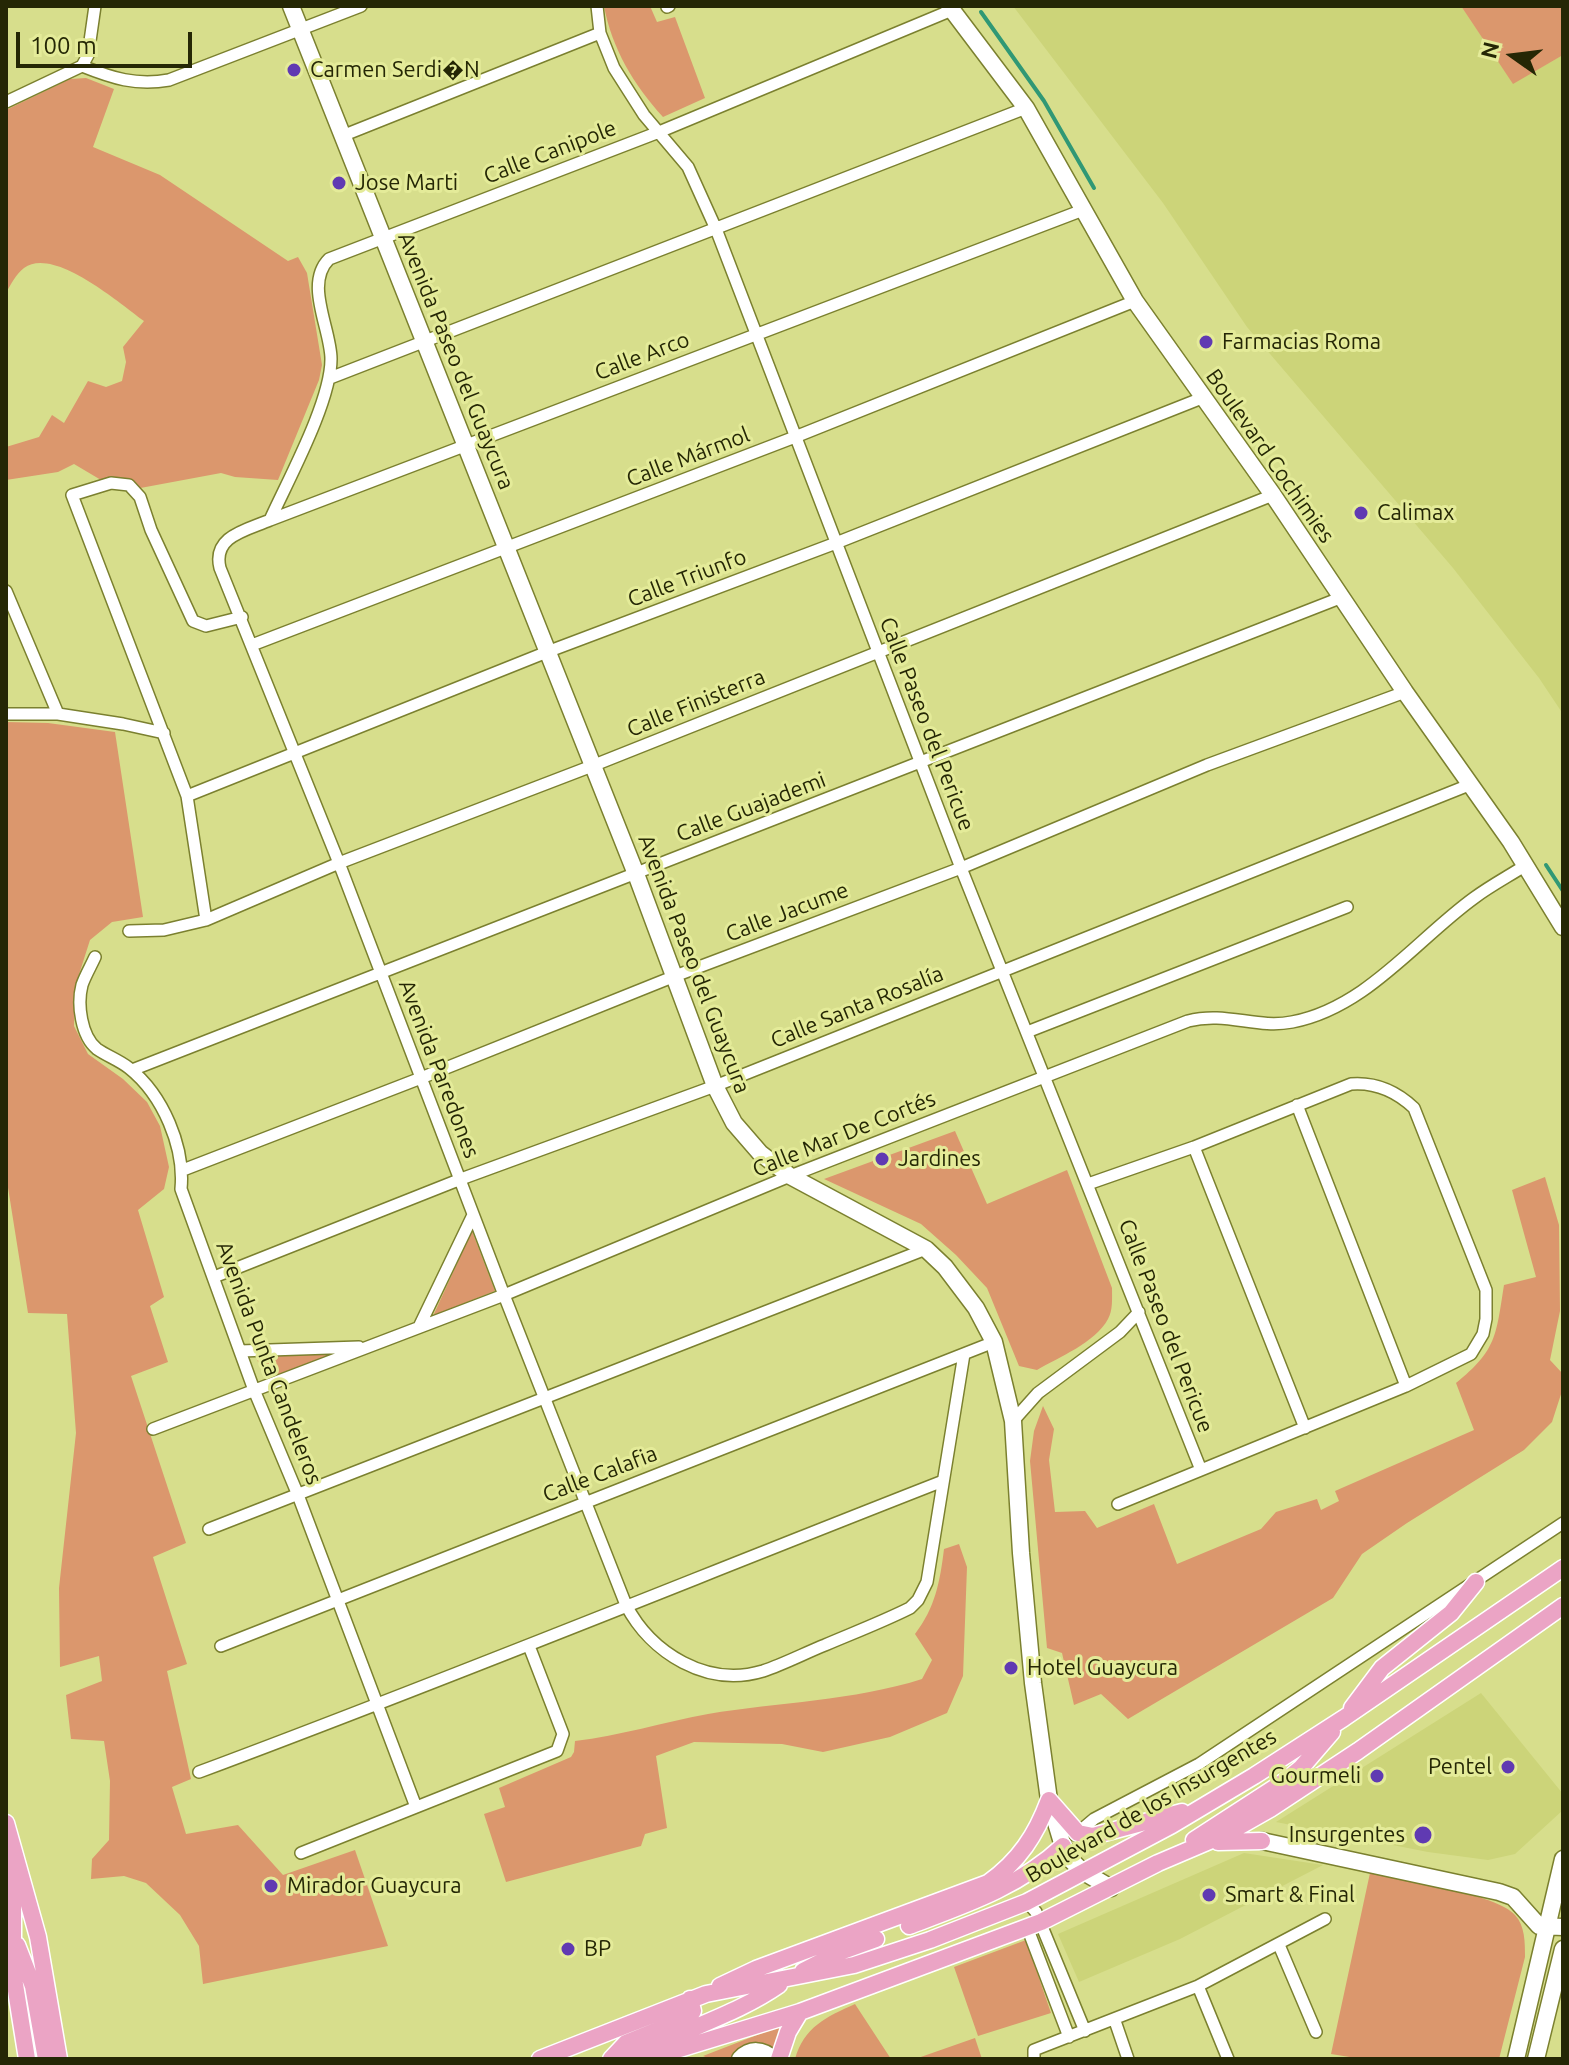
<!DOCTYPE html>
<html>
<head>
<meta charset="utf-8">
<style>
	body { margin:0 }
	#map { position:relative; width:1569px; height:2065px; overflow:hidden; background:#d7de8c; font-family:Ubuntu,sans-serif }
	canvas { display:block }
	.frame { position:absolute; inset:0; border:8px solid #252705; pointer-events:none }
	.north { position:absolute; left:1473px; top:16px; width:80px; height:80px; -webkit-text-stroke:6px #e4eb99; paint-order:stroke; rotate:284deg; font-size:22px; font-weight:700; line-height:32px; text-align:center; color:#252705 }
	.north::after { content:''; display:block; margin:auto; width:28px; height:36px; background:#252705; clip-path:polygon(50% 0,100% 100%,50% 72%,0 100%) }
	.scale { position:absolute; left:16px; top:32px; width:176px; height:36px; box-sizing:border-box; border:4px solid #252705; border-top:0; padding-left:10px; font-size:24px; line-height:28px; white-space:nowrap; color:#252705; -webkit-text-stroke:6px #e4eb99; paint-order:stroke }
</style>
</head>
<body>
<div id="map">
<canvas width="1569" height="2065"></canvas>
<div class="frame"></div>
<div class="north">N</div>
<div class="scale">100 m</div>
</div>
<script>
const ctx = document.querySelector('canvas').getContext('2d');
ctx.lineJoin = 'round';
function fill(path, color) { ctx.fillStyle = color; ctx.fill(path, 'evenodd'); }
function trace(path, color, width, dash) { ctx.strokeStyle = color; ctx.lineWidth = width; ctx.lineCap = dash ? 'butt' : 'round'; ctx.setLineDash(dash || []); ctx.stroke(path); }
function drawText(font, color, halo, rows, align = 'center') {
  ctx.font = font + ' Ubuntu,sans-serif'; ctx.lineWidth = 6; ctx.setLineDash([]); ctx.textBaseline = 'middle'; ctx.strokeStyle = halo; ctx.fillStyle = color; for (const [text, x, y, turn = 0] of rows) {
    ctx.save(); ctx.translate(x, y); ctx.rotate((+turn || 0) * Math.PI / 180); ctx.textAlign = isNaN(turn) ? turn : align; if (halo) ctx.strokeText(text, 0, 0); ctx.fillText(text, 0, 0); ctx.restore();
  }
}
fill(new Path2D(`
	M1013 6H1461L1513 83 1563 55V714L1539 678 1453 568 1247 327 1163 203Z
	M1481 1693 1563 1794V1810L1515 1854 1488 1860 1428 1852 1276 1822Z
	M1244 1853 1323 1865 1180 1939 1079 1982 1058 1934Z`), '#ccd479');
fill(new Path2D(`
	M604 6H650L657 22 675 17 705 98 663 117C634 85 612 49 604 6Z
	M1461 6H1563V55L1513 84Z
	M86 78 114 89 93 147 160 175 288 261 298 257 307 273 322 365 319 380 278 480 235 477 221 473 135 489 101 480 74 464 58 472 6 480V447L39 437 52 415 64 423 88 381 106 387 122 381 126 362 123 347 144 321C120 304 54 246 24 268 16 274 11 284 6 293V110L70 79Z
	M6 722 48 723 115 732 143 917 112 922 90 940 75 987 74 1026 88 1054 123 1079 147 1102 160 1126 169 1167 164 1189 138 1210 164 1297 150 1306 168 1362 131 1376 186 1543 153 1557 187 1664 167 1671 191 1779 172 1787 186 1834 238 1825 283 1875 355 1850 388 1946 203 1984 199 1946 180 1915 146 1883 124 1876 91 1879 92 1859 109 1840 110 1781 104 1741 71 1739 66 1695 102 1681 99 1656 60 1667 59 1588 76 1433 67 1314 28 1313 6 1175Z
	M955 1131 987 1204 1067 1170 1112 1288C1112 1299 1113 1310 1108 1319 1095 1343 1059 1357 1037 1370L1019 1366 987 1288 956 1255 921 1224 824 1179Z
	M1545 1177 1559 1225 1560 1311 1550 1360 1563 1374V1388L1552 1422 1524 1450 1407 1523 1362 1554 1333 1598 1128 1719 1101 1694 1074 1705 1062 1653 1047 1648 1030 1461 1034 1431 1043 1406 1054 1429 1049 1460 1055 1512 1085 1511 1097 1528 1154 1504 1177 1564 1261 1529 1276 1512 1317 1499 1321 1510 1339 1501 1335 1491 1474 1430 1456 1383C1497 1350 1496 1335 1504 1285L1536 1277 1512 1190Z
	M472 1231 495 1291 432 1316H433Z
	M340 1351 266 1380 255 1355Z
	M959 1544 967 1567 963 1676 947 1713 890 1737 823 1752 782 1744 694 1742 656 1756 667 1828 645 1834 641 1846 506 1882 484 1814 505 1807 499 1788 571 1757 574 1752 575 1741C620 1736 663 1722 708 1714 779 1702 853 1701 922 1679L932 1660 915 1634C935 1608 940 1582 944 1549Z
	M1370 1873C1400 1880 1498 1894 1515 1915 1525 1926 1525 1942 1525 1957L1499 2059H1362L1331 2054Z
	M1026 1940 1051 2013 978 2036 954 1967Z
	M855 2004 891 2059H795C804 2027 826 2017 855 2004Z
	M788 2023 773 2049C752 2054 723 2065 703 2056Z
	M975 2038 982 2059H915Z`), '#db976d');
trace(new Path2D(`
	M981 12 1044 101 1094 188
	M1546 865 1563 891`), '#309875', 4);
const street = new Path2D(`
	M597 6 600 33 614 68 644 115 688 167 716 229 961 868 1201 1470
	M667 7 669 6
	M82 66C112 78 136 86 169 80L361 6
	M6 102 82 66 88 55 95 6
	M342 136 600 33
	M330 378 1026 108
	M270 520C288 480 331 402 331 359 331 329 304 284 329 259L659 132 952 10
	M6 591 58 714
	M252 645 795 437 1135 301
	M6 714H58L123 724 164 733
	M187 796 547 652 836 543 1202 398
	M206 920 187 796 72 495 111 483 129 485 140 497 151 530 193 621 206 626 242 617
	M129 931 164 930 206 920 339 863 592 766 1273 495
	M95 957C91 966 85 976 82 985 77 1004 81 1036 97 1049 107 1056 119 1060 129 1068 163 1095 185 1147 181 1189L254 1390 298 1495 416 1807
	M1027 1032 1347 907
	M132 1070 1340 598
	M1297 1105 1406 1386
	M1194 1147 1305 1428
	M183 1170 421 1078 675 976 961 868 1207 765 1405 692
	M1088 1184 1194 1147 1351 1084C1376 1082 1396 1091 1414 1108L1486 1290V1319L1483 1334 1471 1354 1406 1386 1118 1504
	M214 1277 461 1179 715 1086 1469 785
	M419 1327 473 1215
	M240 1351 359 1347
	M964 1354 927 1582 918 1600 910 1608C882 1622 853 1633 825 1645 805 1653 784 1664 763 1671 707 1688 651 1653 626 1605L504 1295 339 863 220 568C212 536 247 530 270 520L1083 210
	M1013 1421 1038 1393 1120 1332 1139 1312
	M153 1429 504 1295 790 1176 1188 1021C1226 1011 1256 1029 1292 1022 1366 1008 1416 940 1474 898 1490 886 1509 876 1526 865
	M209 1529 926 1249
	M221 1646 994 1342
	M199 1772C449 1679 695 1578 943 1481
	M1075 1835 1094 1819 1199 1764 1563 1523
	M301 1853 557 1751 563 1734 529 1646
	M1027 1902 1036 1912 1085 2031
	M1027 1927 1069 2037
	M1279 1945 1316 2032
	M1198 1986 1228 2059
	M1115 2021 1128 2059
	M1034 2059V2050L1198 1986 1325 1919`);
const secondary = new Path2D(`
	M291 6 636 874 715 1086 734 1123 760 1153 790 1176 926 1249 945 1267 976 1308 994 1342 1013 1421 1021 1553 1033 1683 1049 1800 1063 1846 1071 1860 1082 1871 1111 1888
	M949 6 1026 108 1135 301 1273 495 1405 692 1511 842 1563 927
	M1262 1841 1499 1892 1513 1897 1539 1926 1563 1927
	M740 2059C750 2048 763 2049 773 2059
	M1516 2059 1563 1859
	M1536 2059 1563 1949`);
const primary = new Path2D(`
	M1352 1708 1382 1668 1451 1613 1476 1582
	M6 1823 38 1937 59 2059
	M1194 1840 1285 1781 1301 1768 1332 1732
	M1218 1842 1262 1841
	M9 1858 13 1905V1972L27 2059
	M909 1926C965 1905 1019 1887 1063 1846
	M17 1945 33 1986 46 2059
	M803 1971 840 1952 876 1939
	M720 1986 756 1969 988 1883C1019 1861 1036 1835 1049 1800L1078 1833 1093 1836 1182 1812
	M540 2059 706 1994 854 1965 930 1940 1027 1902 1172 1825 1254 1776 1344 1718 1563 1568
	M611 2059 626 2043 688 2018 693 2011 690 1999
	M630 2059C678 2030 733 2017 779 1985
	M647 2059 800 2012 1041 1922 1158 1863 1226 1834 1270 1809 1358 1751 1563 1606
	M779 2059 788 2032 800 2012`);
trace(street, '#7b802f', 14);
trace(secondary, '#7b802f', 19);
trace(primary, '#fff', 19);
trace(street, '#fff', 11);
trace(secondary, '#fff', 16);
trace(primary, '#eba4c5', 16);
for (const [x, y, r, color] of [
	[294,70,8,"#603ab2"],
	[339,183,8,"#603ab2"],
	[1206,342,8,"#603ab2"],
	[1361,513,8,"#603ab2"],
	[882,1159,8,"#603ab2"],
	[1011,1668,8,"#603ab2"],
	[1508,1767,8,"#603ab2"],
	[1377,1776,8,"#603ab2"],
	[1423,1835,10,"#603ab2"],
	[271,1886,8,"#603ab2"],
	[1209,1895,8,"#603ab2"],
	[568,1949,8,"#603ab2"]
]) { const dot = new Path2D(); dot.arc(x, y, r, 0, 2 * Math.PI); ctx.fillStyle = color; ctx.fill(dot); trace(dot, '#e4eb99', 3); }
drawText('22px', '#252705', '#e4eb99', [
	["Carmen Serdi�N",310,70],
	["Jose Marti",355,183],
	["Farmacias Roma",1222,342],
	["Calimax",1377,513],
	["Jardines",898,1159],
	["Hotel Guaycura",1027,1668],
	["Pentel",1492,1767,"right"],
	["Gourmeli",1361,1776,"right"],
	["Insurgentes",1405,1835,"right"],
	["Mirador Guaycura",287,1886],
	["Smart & Final",1225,1895],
	["BP",584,1949]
], 'left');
drawText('22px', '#252705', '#e4eb99', [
	["Calle Canipole",550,152,-21],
	["Calle Arco",642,356,-21],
	["Avenida Paseo del Guaycura",456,361,68],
	["Boulevard Cochimies",1270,456,55],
	["Calle Mármol",688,457,-21],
	["Calle Triunfo",687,578,-21],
	["Calle Finisterra",696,703,-22],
	["Calle Paseo del Pericue",927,724,69],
	["Calle Guajademi",751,807,-21],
	["Calle Jacume",787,912,-21],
	["Avenida Paseo del Guaycura",694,964,69],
	["Calle Santa Rosalía",857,1007,-22],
	["Avenida Paredones",439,1069,69],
	["Calle Mar De Cortés",844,1134,-22],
	["Calle Paseo del Pericue",1166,1326,69],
	["Avenida Punta Candeleros",269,1363,69],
	["Calle Calafia",600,1474,-21],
	["Boulevard de los Insurgentes",1151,1806,-30]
]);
</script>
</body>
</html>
